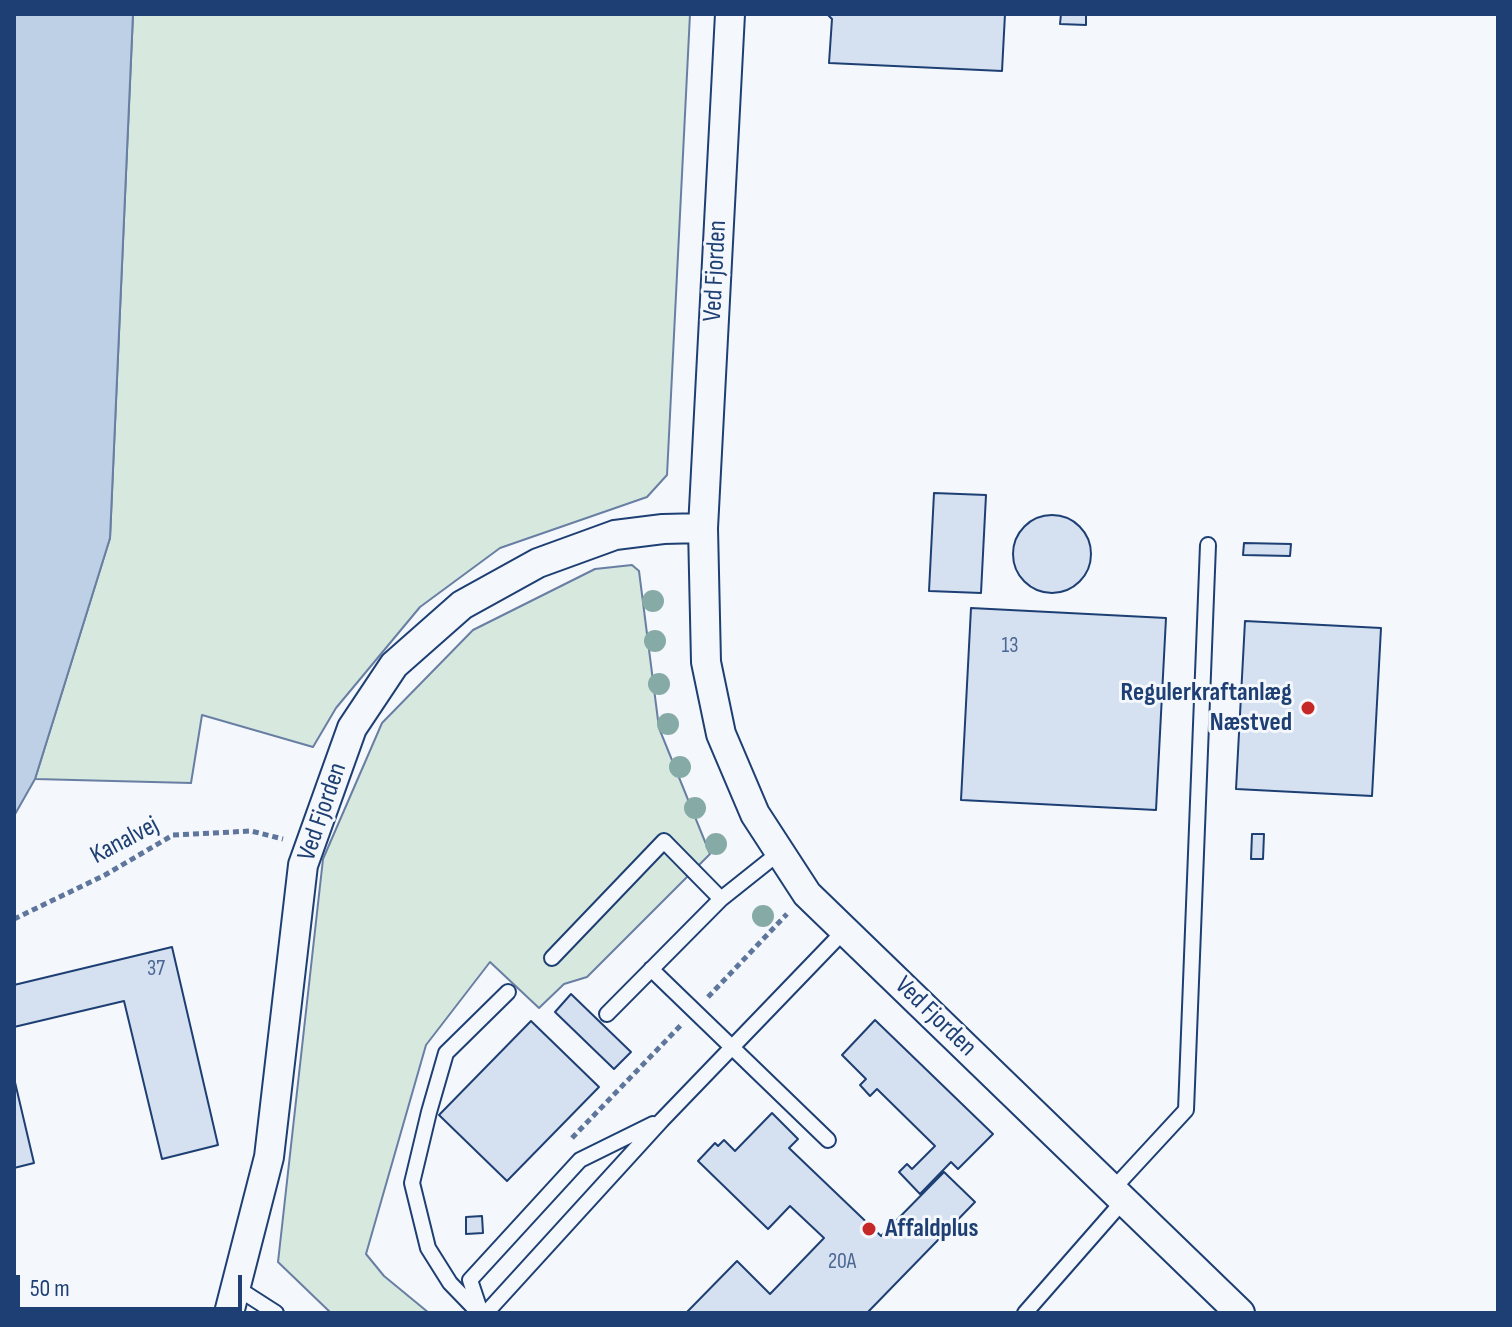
<!DOCTYPE html>
<html>
<head>
<meta charset="utf-8">
<style>
	body { margin:0 }
	#map { position:relative; width:1512px; height:1327px; overflow:hidden; background:#f4f7fb; font-family:"Sofia Sans Condensed",sans-serif }
	canvas { display:block }
	.frame { position:absolute; inset:0; border:16px solid #1d3f73; pointer-events:none }
	.scale { position:absolute; left:16px; top:1275px; width:226px; height:36px; box-sizing:border-box; border:4px solid #1d3f73; border-top:0; padding-left:10px; font-size:24px; line-height:28px; white-space:nowrap; color:#1d3f73; -webkit-text-stroke:6px #f4f7fb; paint-order:stroke }
</style>
</head>
<body>
<div id="map">
<canvas width="1512" height="1327"></canvas>
<div class="frame"></div>
<div class="scale">50 m</div>
</div>
<script>
const ctx = document.querySelector('canvas').getContext('2d');
ctx.lineJoin = 'round';
function fill(path, color) { ctx.fillStyle = color; ctx.fill(path, 'evenodd'); }
function trace(path, color, width, dash) { ctx.strokeStyle = color; ctx.lineWidth = width; ctx.lineCap = dash ? 'butt' : 'round'; ctx.setLineDash(dash || []); ctx.stroke(path); }
function drawText(font, color, halo, rows, align = 'center') {
  ctx.font = font + ' "Sofia Sans Condensed",sans-serif'; ctx.lineWidth = 6; ctx.setLineDash([]); ctx.textBaseline = 'middle'; ctx.strokeStyle = halo; ctx.fillStyle = color; for (const [text, x, y, turn = 0] of rows) {
    ctx.save(); ctx.translate(x, y); ctx.rotate((+turn || 0) * Math.PI / 180); ctx.textAlign = isNaN(turn) ? turn : align; if (halo) ctx.strokeText(text, 0, 0); ctx.fillText(text, 0, 0); ctx.restore();
  }
}
const green = new Path2D(`
	M133 14H690L667 475 647 497 500 548 420 607 336 708 313 747 202 715 191 783 35 779 110 538Z
	M632 565 639 571 659 728 710 854 587 977 564 984 539 1008 490 962 426 1045 366 1254 384 1276 429 1313H331L278 1262 323 859 382 723 473 630 595 569Z`);
fill(green, '#d7e8df');
trace(green, '#687fa3', 2);
const water = new Path2D(`
	M14 14H133L110 538 35 779 14 816Z`);
fill(water, '#bed0e5');
trace(water, '#687fa3', 2);
const building = new Path2D(`
	M827 14H1005L1002 71 829 63 832 19Z
	M1061 14H1086V25L1060 24Z
	M934 493 986 495 981 593 929 591Z
	M1013 554a39 39 0 1 1 78 0a39 39 0 1 1-78 0Z
	M1244 543 1291 544 1290 556 1243 555Z
	M971 608 1166 618 1156 810 961 800Z
	M1245 621 1381 628 1372 796 1236 789Z
	M1252 834H1264L1263 859H1251Z
	M172 947 218 1145 162 1159 124 1001 14 1027V985Z
	M571 994 631 1052 614 1069 555 1012Z
	M875 1020 993 1134 958 1169 951 1162 920 1194 899 1172 907 1164 912 1169 935 1146 877 1089 870 1096 860 1085 866 1079 842 1055Z
	M531 1021 599 1087 507 1181 439 1115Z
	M14 1078 34 1163 14 1168Z
	M772 1113 798 1139 789 1148 881 1236 944 1172 975 1202 867 1313H686L737 1261 770 1294 824 1238 790 1206 768 1229 698 1161 715 1143 718 1146 724 1140 735 1151Z
	M482 1216 483 1233 466 1234V1217Z`);
fill(building, '#d5e0f0');
trace(building, '#1d3f73', 2);
const service = new Path2D(`
	M552 958 664 841 721 899
	M651 969 828 1140
	M607 1014 721 899 780 852
	M1113 1189 1186 1110 1208 545
	M237 1288 276 1313
	M479 1313 450 1283 428 1248 412 1183 429 1112 446 1053 508 992
	M481 1313 470 1280 580 1160 653 1124
	M486 1313 662 1120 845 930
	M1025 1313 1124 1200`);
const minor = new Path2D(`
	M730 14 703 528 706 662 721 734 755 814 807 894 1240 1313
	M229 1313 269 1157 303 865 352 728 394 665 462 605 538 563 615 535 663 529 703 528`);
trace(service, '#1d3f73', 18);
trace(minor, '#1d3f73', 32);
trace(new Path2D(`
	M14 919 105 875 173 835 251 831 283 839
	M708 997 787 914
	M572 1138 682 1024`), '#5e769c', 5, [6, 4]);
trace(service, '#f4f7fb', 14);
trace(minor, '#f4f7fb', 28);
ctx.fillStyle = '#86aba6';
for (const [x, y] of [
	[653,601],
	[655,641],
	[659,684],
	[668,724],
	[680,767],
	[695,808],
	[716,844],
	[763,916]
]) { ctx.beginPath(); ctx.arc(x, y, 11, 0, 2 * Math.PI); ctx.fill(); }
for (const [x, y, r, color] of [
	[1308,708,8,"#c62828"],
	[869,1229,8,"#c62828"]
]) { const dot = new Path2D(); dot.arc(x, y, r, 0, 2 * Math.PI); ctx.fillStyle = color; ctx.fill(dot); trace(dot, '#f4f7fb', 3); }
drawText('22px', '#4b6792', null, [
	["13",1010,646],
	["37",156,969],
	["20A",842,1262]
]);
drawText('26px', '#1d3f73', '#f4f7fb', [
	["Ved Fjorden",716,271,-87],
	["Ved Fjorden",323,812,-71],
	["Kanalvej",125,841,-28],
	["Ved Fjorden",935,1017,44]
]);
drawText('bold 26px', '#1d3f73', '#f4f7fb', [
	["Regulerkraftanlæg",1292,693],
	["Næstved",1292,723],
	["Affaldplus",885,1229,"left"]
], 'right');
</script>
</body>
</html>
